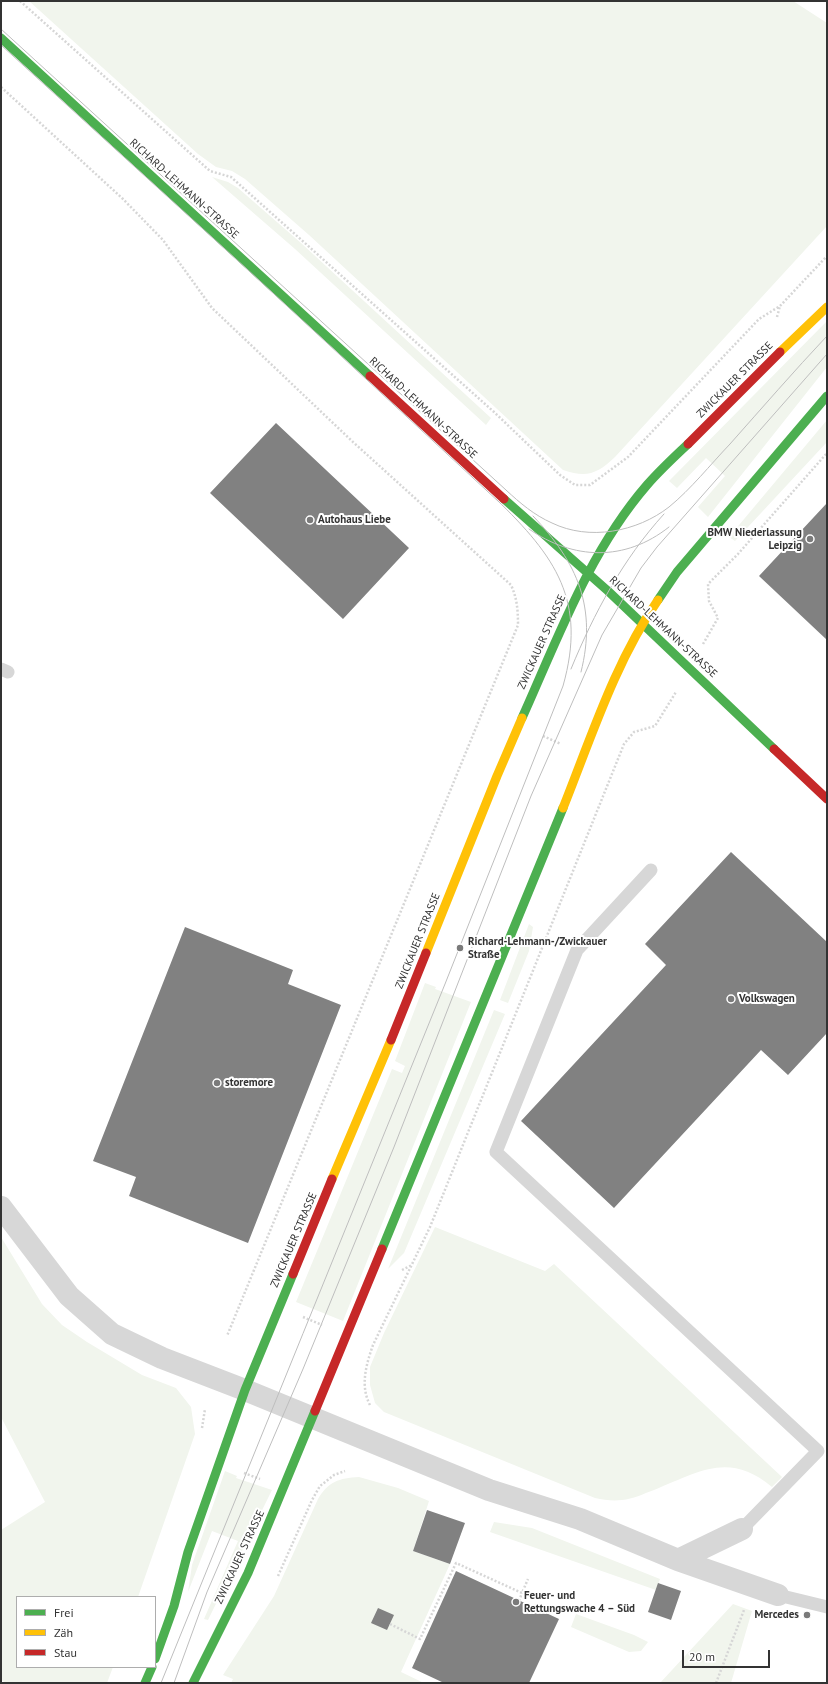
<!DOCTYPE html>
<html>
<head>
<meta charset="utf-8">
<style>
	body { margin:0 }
	#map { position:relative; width:828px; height:1684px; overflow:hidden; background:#fff; font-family:"PT Sans",sans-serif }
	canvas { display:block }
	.frame { position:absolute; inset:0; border:2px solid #333; pointer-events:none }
	.legend { position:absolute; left:16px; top:1596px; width:140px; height:72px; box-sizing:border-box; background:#fff; border:1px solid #adadad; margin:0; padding:5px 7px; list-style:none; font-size:12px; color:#333 }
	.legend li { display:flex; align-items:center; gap:8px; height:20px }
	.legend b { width:20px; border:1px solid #adadad }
	.scale { position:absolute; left:682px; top:1650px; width:88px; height:18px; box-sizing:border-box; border:2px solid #333; border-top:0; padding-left:5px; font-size:12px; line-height:14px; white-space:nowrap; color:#333; -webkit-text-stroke:3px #fff; paint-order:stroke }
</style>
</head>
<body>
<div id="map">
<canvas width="828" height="1684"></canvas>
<div class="frame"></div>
<ul class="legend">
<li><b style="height:5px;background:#4caf50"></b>Frei</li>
<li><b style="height:5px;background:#ffc107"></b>Zäh</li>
<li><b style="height:5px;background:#c62828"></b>Stau</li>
</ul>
<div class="scale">20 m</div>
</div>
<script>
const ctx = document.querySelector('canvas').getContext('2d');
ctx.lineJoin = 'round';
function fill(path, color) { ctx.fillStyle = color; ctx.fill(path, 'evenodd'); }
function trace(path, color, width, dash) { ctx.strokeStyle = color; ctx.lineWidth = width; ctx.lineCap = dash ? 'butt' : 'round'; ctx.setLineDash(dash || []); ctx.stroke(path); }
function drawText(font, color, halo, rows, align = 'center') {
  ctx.font = font + ' "PT Sans",sans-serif'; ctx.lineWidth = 4; ctx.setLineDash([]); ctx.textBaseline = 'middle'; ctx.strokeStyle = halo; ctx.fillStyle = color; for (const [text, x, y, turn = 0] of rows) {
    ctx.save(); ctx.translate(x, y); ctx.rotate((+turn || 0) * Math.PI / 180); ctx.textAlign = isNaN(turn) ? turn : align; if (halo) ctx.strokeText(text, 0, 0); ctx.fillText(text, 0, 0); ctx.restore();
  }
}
fill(new Path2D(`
	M29 1H793L827 23V226L615 457C597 474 587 478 563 470L309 235 245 179 232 171 216 167 198 154Z
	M212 177 228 182 238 188 301 243 491 418 486 425 295 249Z
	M827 321V367L708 517 698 507 725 476 706 458 677 488 669 481Z
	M827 420V442L735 541 729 537Z
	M529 924 533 927 529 951 508 1003 500 1000Z
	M425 983 436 987 435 989 471 1002 343 1321 296 1302 392 1069 402 1073 405 1066 395 1061Z
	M494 1010 505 1014 404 1253 388 1269Z
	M435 1227 545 1271 554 1264 782 1477 772 1487C729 1451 699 1472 654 1490 643 1494 633 1499 622 1500 613 1501 604 1500 595 1498L384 1412 375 1403 370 1385V1367L384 1333Z
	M1 1237 42 1304 62 1325 87 1342 142 1375 176 1388 191 1407 195 1434 138 1597H17V1667H113L107 1683H6L1 1680V1530L45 1502 1 1417Z
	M225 1471 237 1476 236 1478 272 1490 208 1620 204 1619 238 1541 212 1531 188 1592 192 1565Z
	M359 1477 398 1488 429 1501 413 1551 450 1564 401 1672 424 1683H231L233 1679 223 1675 274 1596 318 1499C328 1482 339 1478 359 1477Z
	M494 1522 532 1528 660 1579 656 1590 490 1532Z
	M733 1604 752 1611 731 1683H660Z
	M576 1614 634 1635 648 1642 641 1651 629 1652 571 1627Z`), '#f1f5ed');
fill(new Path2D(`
	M276 423 409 548 343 619 210 493Z
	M827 503V640L759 576Z
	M731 852 827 942V1033L788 1075 761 1050 614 1208 521 1121 666 965 645 944Z
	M185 927 293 970 288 984 341 1005 248 1243 129 1196 136 1177 93 1161Z
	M427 1510 465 1523 450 1564 413 1551Z
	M456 1571 559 1619 529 1683H444L412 1668Z
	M658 1583 681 1591 671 1620 648 1612Z
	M378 1608 394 1615 387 1630 371 1623Z`), '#818181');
trace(new Path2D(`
	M20 1 210 171 231 177 494 412 560 475 575 485H590L628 457 759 319 780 306 827 256
	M1 87 123 199 163 240 212 308 353 442 511 585C517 598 518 610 518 625L227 1336
	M777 317 780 306
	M703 644 718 618 709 601 708 584 738 554 827 453
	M543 736 561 744
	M402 1270 412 1265
	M303 1317 322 1325
	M370 1405C360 1386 366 1365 373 1345L430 1227 624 744 634 732 655 726 676 692
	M202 1428 205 1409
	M244 1473 260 1479
	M278 1576 312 1500 320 1486 334 1475 345 1471
	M519 1601 522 1593
	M390 1624 420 1639 456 1563 522 1593 528 1579
	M716 1683 744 1610`), '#d6d6d6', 2.5, [2, 2]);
trace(new Path2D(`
	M1 669 8 672
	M651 870 577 950 496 1152 818 1451 742 1529
	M778 1595 827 1607`), '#d7d7d7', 13);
trace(new Path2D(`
	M1 1207 69 1296 112 1334 162 1358 245 1390 489 1490 580 1519 678 1560 778 1595
	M678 1560 742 1529`), '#d7d7d7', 22);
trace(new Path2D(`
	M1 38 370 376
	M504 499 608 591 774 749
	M658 600 677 572 827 396
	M522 718C558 638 589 552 647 485 660 470 674 457 688 444
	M382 1249 563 808
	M155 1659 174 1606 188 1552 245 1390 293 1274
	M145 1683 152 1667
	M193 1683 248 1573 315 1411`), '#4caf50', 9);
trace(new Path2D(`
	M780 352 827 307
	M563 808C591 738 615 662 658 600
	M426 953 497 776 522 718
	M332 1179 391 1040`), '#ffc107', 9);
trace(new Path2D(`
	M370 376 504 499
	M688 444 780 352
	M774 749 827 799
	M391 1040 426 953
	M293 1274 332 1179
	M315 1411 382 1249`), '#c62828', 9);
trace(new Path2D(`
	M1 29 506 490C520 503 534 515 552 523 589 541 637 532 669 507 691 489 710 465 730 444 762 408 794 371 827 336
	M1 45 247 269 499 502
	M533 516C578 563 597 608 581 672
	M529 529C573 560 625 562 669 527
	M571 669C594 613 623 559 664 514
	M161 1683 445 984 563 686C587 601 556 557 496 499
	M174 1683 207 1592 303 1369 394 1147 531 796 602 635 641 568 657 547 827 354`), '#bebebe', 1);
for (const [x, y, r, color] of [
	[310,520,4,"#7a7a7a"],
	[810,539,4,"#7a7a7a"],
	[460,948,4,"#7a7a7a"],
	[731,999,4,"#7a7a7a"],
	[217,1083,4,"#7a7a7a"],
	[516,1602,4,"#7a7a7a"],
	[807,1615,4,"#7a7a7a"]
]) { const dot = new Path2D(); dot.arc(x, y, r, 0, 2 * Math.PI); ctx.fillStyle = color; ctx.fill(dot); trace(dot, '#fff', 1.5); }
drawText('11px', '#333', '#fff', [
	["RICHARD-LEHMANN-STRASSE",184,189,42],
	["ZWICKAUER STRASSE",735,380,-45],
	["RICHARD-LEHMANN-STRASSE",423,408,43],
	["RICHARD-LEHMANN-STRASSE",663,627,43],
	["ZWICKAUER STRASSE",542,642,-66],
	["ZWICKAUER STRASSE",418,941,-68],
	["ZWICKAUER STRASSE",294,1240,-67],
	["ZWICKAUER STRASSE",240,1557,-65]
]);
drawText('bold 11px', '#333', '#fff', [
	["Autohaus Liebe",318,520],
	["BMW Niederlassung",802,533,"right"],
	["Leipzig",802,546,"right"],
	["Richard-Lehmann-/Zwickauer",468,942],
	["Straße",468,955],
	["Volkswagen",739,999],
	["storemore",225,1083],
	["Feuer- und",524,1596],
	["Rettungswache 4 – Süd",524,1609],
	["Mercedes",799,1615,"right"]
], 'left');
</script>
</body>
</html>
